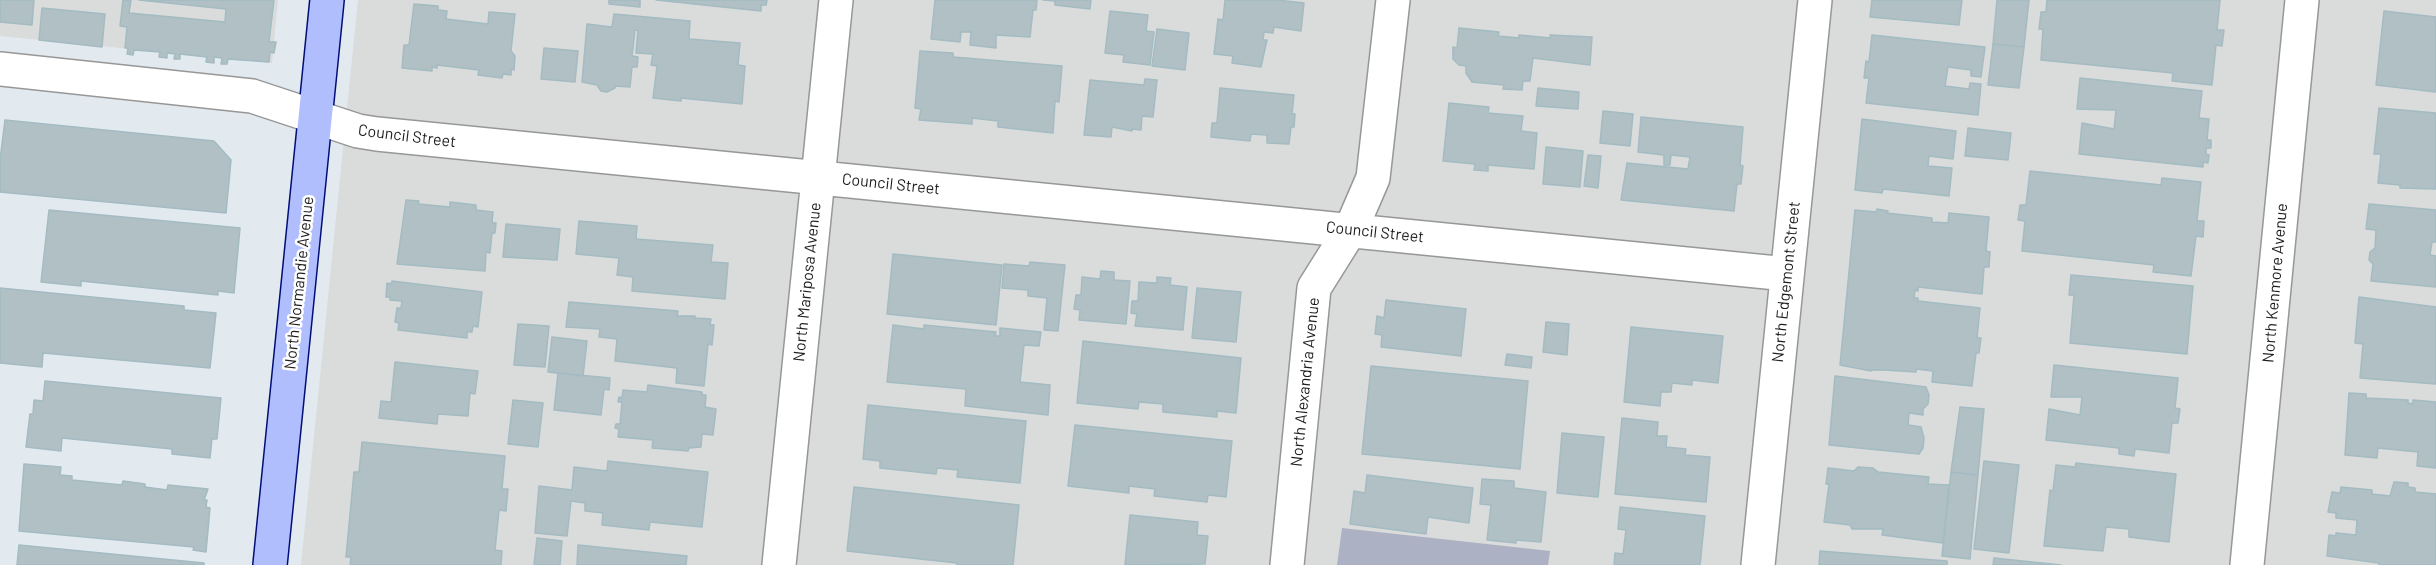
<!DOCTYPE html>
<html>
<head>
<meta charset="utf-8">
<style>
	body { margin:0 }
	canvas { display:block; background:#e2e9ef }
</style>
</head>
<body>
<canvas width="2436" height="565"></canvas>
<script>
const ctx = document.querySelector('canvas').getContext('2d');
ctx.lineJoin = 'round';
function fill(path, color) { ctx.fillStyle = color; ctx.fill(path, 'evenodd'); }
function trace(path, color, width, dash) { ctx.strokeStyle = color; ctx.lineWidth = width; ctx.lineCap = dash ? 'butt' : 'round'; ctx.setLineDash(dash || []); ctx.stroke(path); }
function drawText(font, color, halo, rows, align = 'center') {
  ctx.font = font + ' Barlow,sans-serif'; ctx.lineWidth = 5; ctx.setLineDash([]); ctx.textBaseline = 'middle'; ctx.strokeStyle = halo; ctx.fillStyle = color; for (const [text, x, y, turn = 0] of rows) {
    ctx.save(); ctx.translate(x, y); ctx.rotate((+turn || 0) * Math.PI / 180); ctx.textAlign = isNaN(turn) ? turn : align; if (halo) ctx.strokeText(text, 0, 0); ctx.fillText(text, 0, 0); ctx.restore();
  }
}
fill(new Path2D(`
	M0 0H278L272 63 0 36Z
	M358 0H2436V565H301Z`), '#dadbdb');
fill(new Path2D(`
	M1342 528 1550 551 1548 565H1337Z`), '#acb2c4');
const building = new Path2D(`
	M0 0H34L32 25 0 22Z
	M123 0H131L129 13 225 22 226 9 139 0H274L269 42H276L274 53 270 52 269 62 228 59 227 64H221L222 58 214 57V63L206 62 207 57 180 54V59H174L175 54 167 53V58L159 57 160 52 134 50 133 55 127 54 128 48H125L127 27 120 26Z
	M609 0H640V7L609 4Z
	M656 0H767L766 5H761V11Z
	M935 0H1037L1036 10H1033L1030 37 996 35V48L970 45 971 32H961L960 42 931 39Z
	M1043 0H1091L1090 9 1055 5V1Z
	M1225 0H1277L1304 3 1301 31 1274 27 1273 33 1264 32 1263 40H1267L1261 67 1232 63 1233 56 1214 54 1218 19 1223 20Z
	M1872 0H1962L1959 25 1870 17Z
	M1997 0H2029L2024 47 1993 44Z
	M2047 0H2220L2217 30H2224L2222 46 2216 45 2212 85 2172 81 2173 73 2041 60 2043 29H2039L2041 12H2046Z
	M414 4 438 6V10L447 11 446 19 488 24 489 12 515 14 511 51 515 56 514 70 511 69V75L503 74 502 78 478 75 479 70 437 65V68L432 67V71L402 68 404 45H409Z
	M42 8 105 14 102 47 39 40Z
	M1110 11 1148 15 1146 31 1154 32 1150 65 1123 62 1124 55 1105 53Z
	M2384 11 2436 17V92L2376 85Z
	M614 14 690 21 689 39 740 43 738 65 745 66 742 104 681 98V101L653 98 657 66 651 65 653 54 636 53 638 30H635L632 56 638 57 637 67H632L630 87 615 86V88L607 92 601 91 597 85 582 82 587 24 612 27Z
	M1459 28 1499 32 1498 36 1519 38V35L1551 38 1550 35 1592 37 1590 65 1533 58 1530 81H1523L1522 90 1503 89 1504 85 1472 82 1466 73V66L1459 65 1453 59V47L1457 48Z
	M1157 29 1189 33 1185 70 1152 66Z
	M1872 35 1985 47 1981 77 1971 76V70L1948 67 1945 86 1969 89 1970 83 1981 84 1978 115 1866 103 1869 78H1864L1866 61 1869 62Z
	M1993 44 2024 47 2019 88 1988 85Z
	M544 48 578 51 575 82 541 79Z
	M920 51 953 53V57L1062 66 1059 102 1055 101 1053 133 998 127V121L972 118V124L919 120 921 109 915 108Z
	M2080 78 2202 91 2199 118 2209 119 2207 140H2211V148H2206V154L2209 155 2208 163 2203 162V167L2079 154 2082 123 2114 129 2116 110 2077 109Z
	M1145 79 1157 80 1153 117 1142 116 1141 130 1132 129V131L1112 127 1111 137 1084 135 1090 80 1144 85Z
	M1220 88 1294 95 1292 114H1295L1294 127H1291L1289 144 1267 143V135L1251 134 1250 141 1211 137 1212 123H1217Z
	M1538 88 1579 92 1578 109 1536 106Z
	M1449 103 1489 107 1488 113 1523 116 1521 131 1537 133 1534 169 1488 165V171L1474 170 1475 164 1443 161Z
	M2379 108 2436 113V189L2400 188V185L2378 183 2381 154H2374Z
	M1603 111 1633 114 1630 146 1600 143Z
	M1641 117 1743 127 1740 165 1743 166 1741 184H1737L1734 211 1621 200 1627 163 1688 169 1690 157 1671 155 1670 165H1664V155L1638 152Z
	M1862 119 1956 131 1953 159 1929 156 1928 166 1952 168 1949 196 1883 189 1882 193 1855 190Z
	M5 120 214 141 231 160 226 213 0 192V160Z
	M1968 128 2011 133 2008 160 1965 156Z
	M1546 147 1583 151 1580 187 1543 184Z
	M1588 155 1601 156 1598 188 1584 186Z
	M2030 171 2161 185 2162 178 2201 182 2197 221H2204L2203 237 2196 236 2191 276 2153 272 2154 265 2022 251 2025 221 2018 220 2020 205H2026Z
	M406 200 419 201 418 204 450 207V202L476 205V210L493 212 492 223H496L495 233H492L490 253 486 252 485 271 397 264Z
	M2369 204 2436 210V242H2432L2430 255 2436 256V287L2371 281 2373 264 2369 260 2370 252 2375 248 2376 230 2366 229Z
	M1877 209 1888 211 1887 213 1932 218V222L1948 223 1949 213 1989 217 1986 251 1990 252 1989 267H1984L1982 294 1918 287V291L1915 290 1914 298H1918V301L1980 308 1977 338H1981L1979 353H1976L1972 386 1932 382 1933 371 1916 369V372L1884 370H1871V371L1840 365 1855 210 1876 212Z
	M49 210 240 228 234 293 218 291V295L81 281V286L41 282Z
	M579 221 637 226 636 239 713 245 711 262 728 263 725 299 632 291 633 277 617 275 619 258 576 254Z
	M506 224 560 229 557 260 503 257Z
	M893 254 1002 265 996 325 887 314Z
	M1030 262 1065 265 1058 331 1044 330 1047 298 1028 296V290L1002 288 1004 264 1029 266Z
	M1101 271 1114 272V280L1130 281 1126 324 1079 320 1080 310 1074 309 1076 295H1081L1082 277 1100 279Z
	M2071 275 2193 286 2187 354 2070 343 2074 295H2069Z
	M1157 277 1171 278 1170 285 1187 287 1183 330 1135 326 1137 314 1131 313 1132 301H1138L1139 282 1157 283Z
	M392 281 482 292 478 327 473 326 472 332H467V338L398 330 399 323 395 322 397 308H401L402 301 390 300V297H386L387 283 391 284Z
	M0 288 184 306V310L216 313 210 368 43 353 42 367 0 363Z
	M1197 288 1241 292 1236 342 1192 338Z
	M2359 297 2436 307V384L2360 378 2363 344 2355 343Z
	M1386 300 1466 309 1461 356 1381 347 1382 335 1375 334 1377 316 1384 318Z
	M569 302 678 311 677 316H695V318L711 319 710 325H714L712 345 708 344 704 386 676 383 677 368 615 361 617 339 599 337 600 329 566 327Z
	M1546 322 1569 324 1567 355 1543 352Z
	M518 324 549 326 545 367 514 365Z
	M893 325 924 329V325L996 332 995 336H1000V328L1041 332 1039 346 1024 345 1020 382 1050 385 1048 415 965 406 966 389 887 382Z
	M1631 327 1723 336 1718 383 1692 380V385L1672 383 1671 392H1661L1660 406 1624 402Z
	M552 337 587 341 583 376 548 372Z
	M1083 341 1241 358 1236 413 1217 411V417L1163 412V404L1139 402 1138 409 1077 403Z
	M1507 354 1532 357 1531 368 1505 365Z
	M395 362 478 371 475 394 470 393 468 416 438 414 437 424 379 418 381 401 391 402Z
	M2054 365 2178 378 2175 408 2180 409 2178 423H2172L2169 453 2135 449 2134 456 2119 454V448L2046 440 2049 409 2080 415 2082 397H2051Z
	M1371 366 1528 381 1520 469 1362 454Z
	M558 373 610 378 609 390 604 389 601 415 554 410Z
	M1835 376 1926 387 1929 395 1928 404 1923 409V415L1909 413 1908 425 1921 427 1924 438 1923 448 1919 454 1829 445Z
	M45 381 221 398 217 439H212L210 458 172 454V449L62 438 61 451 26 447 30 414H33L34 400 43 401Z
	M648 385 702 392V395H706L705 407 716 409 713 435 702 434 701 447 689 448 688 451 652 448 653 440 618 437 619 429 615 428 616 424H620L622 402H618L619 397 622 398 623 390 647 392Z
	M2349 393 2366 394V398L2408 400V403L2413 404V400L2436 402V468L2417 466 2418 452 2378 448 2377 458 2345 455Z
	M513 400 543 403 538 447 508 444Z
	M868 405 1026 421 1020 483 957 477 958 470 937 468 936 474 880 468V461L863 459Z
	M1960 407 1984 409 1978 475 1951 472Z
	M1622 418 1658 422 1657 436H1667L1666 447 1686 449 1685 455 1710 457 1706 502 1615 494Z
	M1075 425 1232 441 1226 497 1208 495 1207 502 1154 496 1155 489 1129 486V493L1068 486Z
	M1562 433 1604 437 1598 497 1557 493Z
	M362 442 505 456 502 489H508L506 511 499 510 495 550 502 551 501 565H350L351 557H346L354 472H359Z
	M608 461 708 472 702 527 650 522 649 530 602 525 603 513 585 511V503L571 501 567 536 535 533 539 486 572 490 574 467 607 471Z
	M1984 461 2019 465 2009 553 1974 549Z
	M2076 463 2176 474 2169 542 2129 537V529L2106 527 2103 551 2044 546 2050 490 2053 491 2056 465 2075 467Z
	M24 464 61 467 60 475 72 476V480L122 485 123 481 145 484V487L167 490 168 485 208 489 204 500H207L206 507 210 508 206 552 193 550 194 547 19 531Z
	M1858 467 1873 468 1878 472 1929 477 1928 484 1949 485 1943 543 1882 535 1883 529H1852L1850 525 1824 522 1829 484H1826L1828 468 1854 471Z
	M1951 472 1978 475 1970 559 1942 556Z
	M1367 475 1473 488 1469 523 1428 517 1426 534 1350 524 1354 491 1365 493Z
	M1482 479 1514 481V488L1546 492 1541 542 1516 540V543L1487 540 1491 505 1480 504Z
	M2394 482 2408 483V487L2415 488V492L2436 494V565H2379V563L2327 556 2329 535 2336 536V533L2356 535 2357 520 2336 518V513L2328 512 2332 492 2340 493 2341 487 2372 490V494L2390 496Z
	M854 487 1019 505 1013 565H957V563L847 551Z
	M1620 507 1705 516 1700 565H1614L1615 553 1623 554 1626 530 1618 529Z
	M1130 515 1198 522 1197 535 1208 536 1205 564 1125 565Z
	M537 538 562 541 560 565H534Z
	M19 545 204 563V565H17Z
	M578 545 687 556 686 565H577Z
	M1820 551 1947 561V565H1819Z
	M1994 558 2061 565H1993Z`);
fill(building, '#b1c0c4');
trace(building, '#a3bbc2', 1.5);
const street = new Path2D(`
	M0 69 252 96 358 131 377 134 1787 274
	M779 565 836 0
	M1287 565 1314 288 1351 229 1373 178 1393 0
	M1758 565 1815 0
	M2247 565 2302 0`);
const secondary = new Path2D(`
	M270 565 327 0`);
trace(street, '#979797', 36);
trace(secondary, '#000e77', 36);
trace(street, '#fff', 33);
trace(secondary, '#b0befe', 33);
drawText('16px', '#1d1d1d', '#fff', [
	["Council Street",407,136,7],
	["Council Street",891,184,6],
	["Council Street",1375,232,6],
	["North Mariposa Avenue",807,282,-84],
	["North Edgemont Street",1786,282,-84],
	["North Normandie Avenue",299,283,-84],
	["North Kenmore Avenue",2275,283,-85],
	["North Alexandria Avenue",1305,382,-84]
]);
</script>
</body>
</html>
